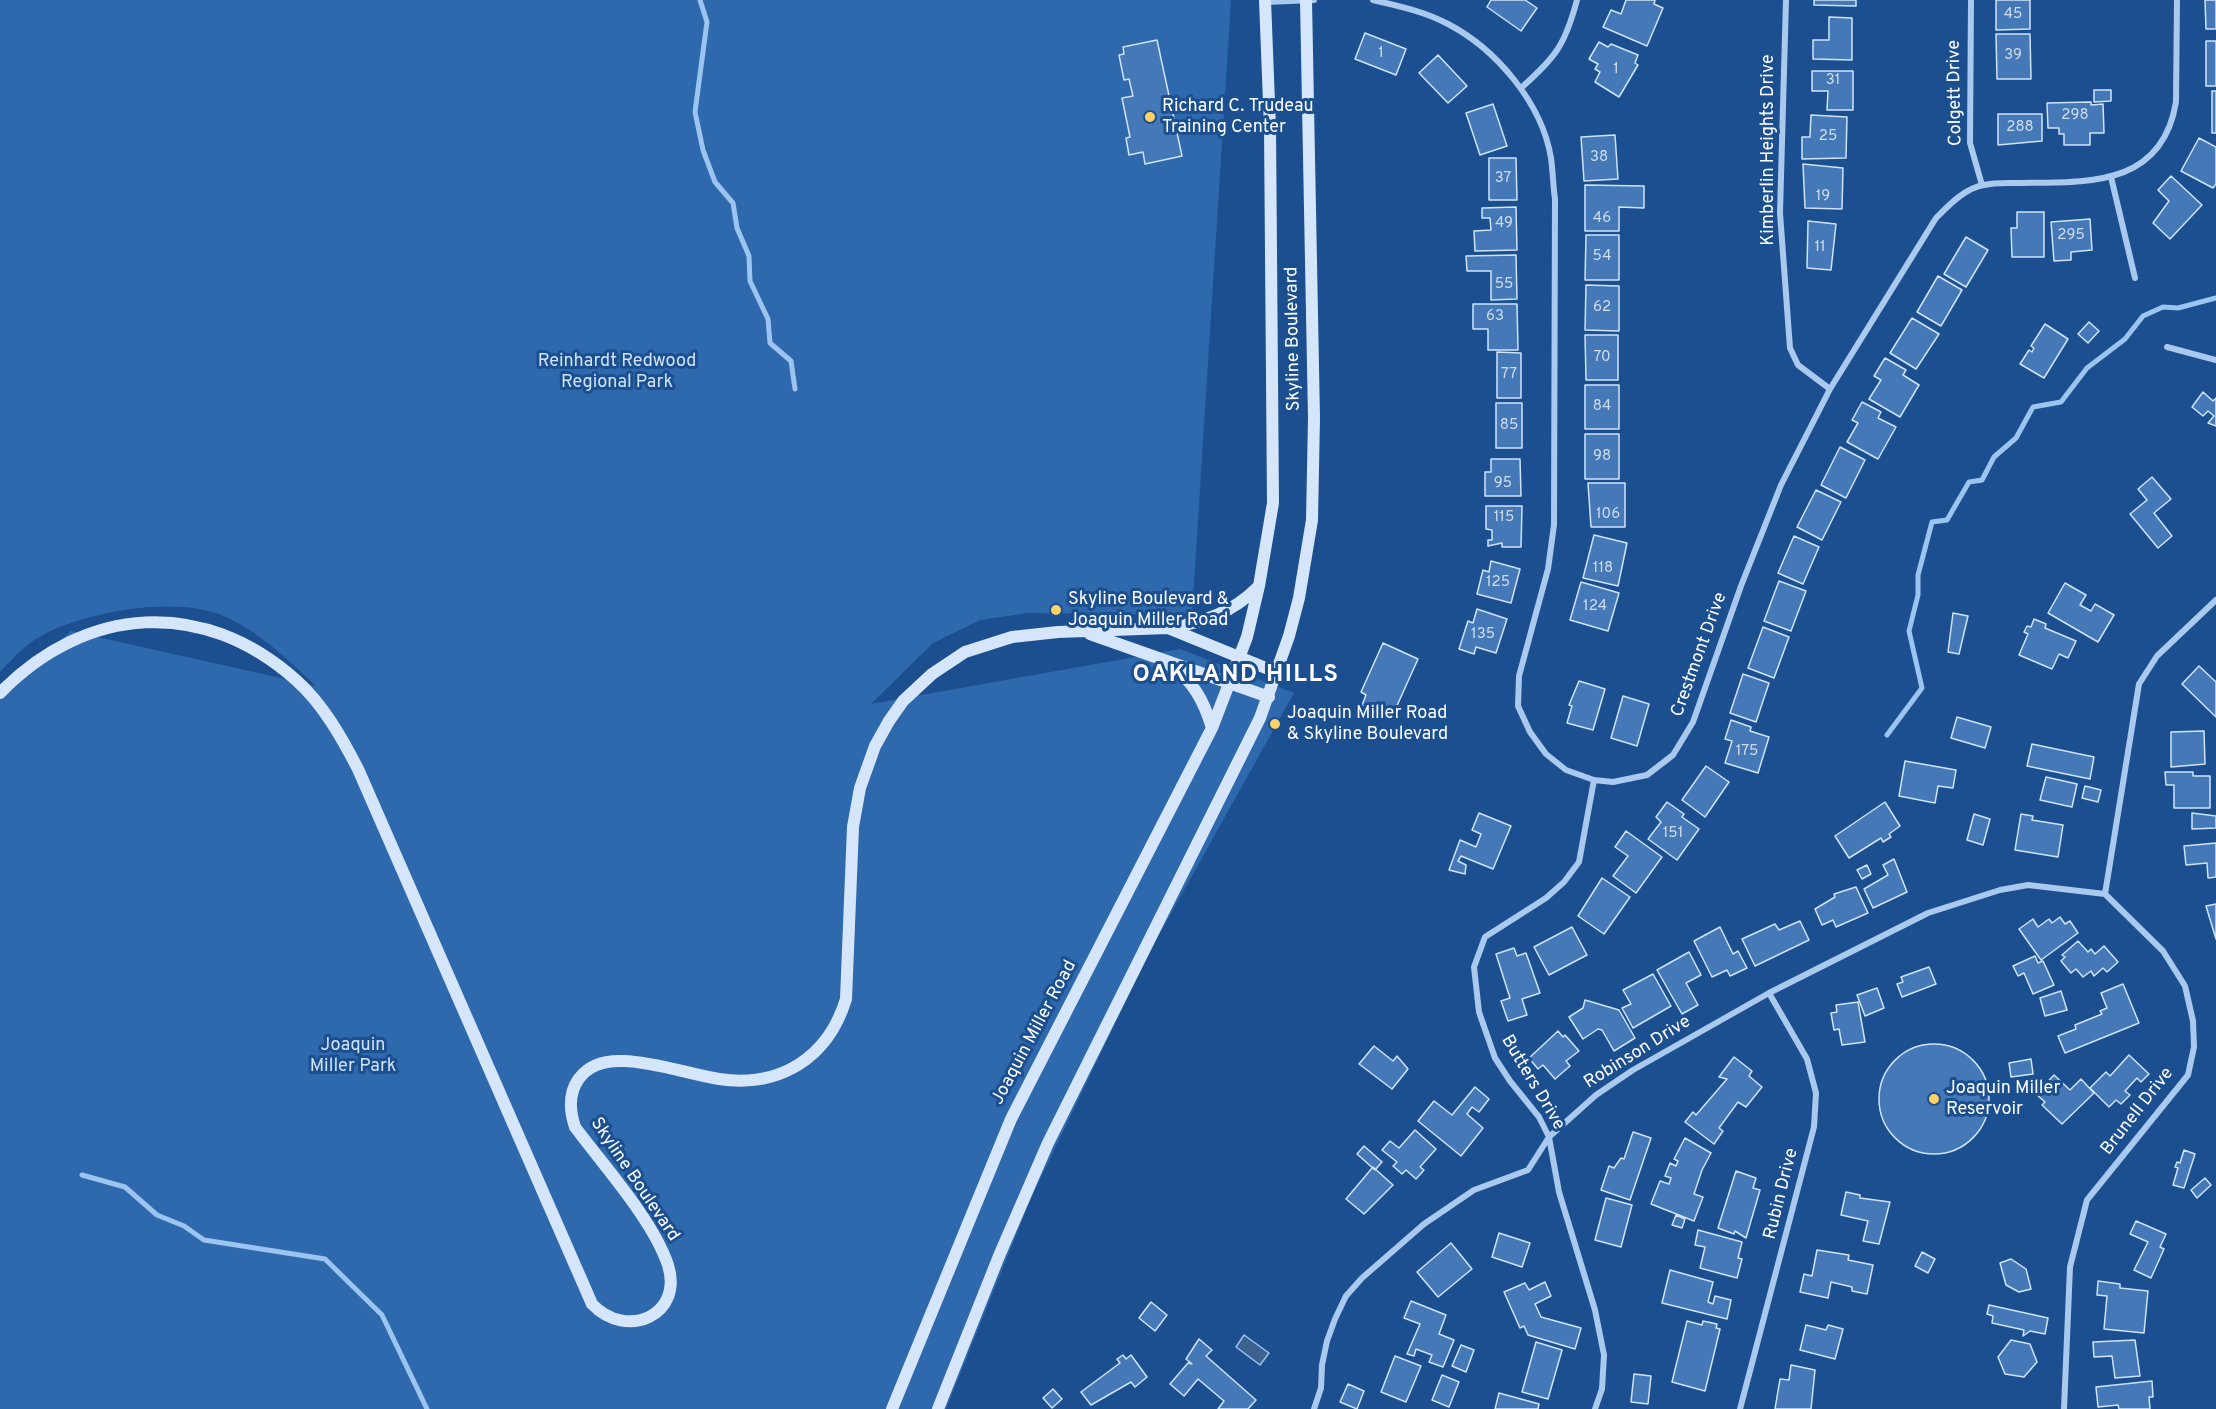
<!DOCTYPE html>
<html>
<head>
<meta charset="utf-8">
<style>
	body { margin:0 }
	canvas { display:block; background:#1b4f8f }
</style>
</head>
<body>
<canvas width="2216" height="1409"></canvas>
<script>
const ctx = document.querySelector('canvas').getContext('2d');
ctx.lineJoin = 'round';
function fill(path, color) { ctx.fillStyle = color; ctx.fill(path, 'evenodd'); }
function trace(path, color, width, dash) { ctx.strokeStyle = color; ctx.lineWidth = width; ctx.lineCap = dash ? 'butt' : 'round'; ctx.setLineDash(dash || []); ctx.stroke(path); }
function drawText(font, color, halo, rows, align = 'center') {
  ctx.font = font + ' Overpass,sans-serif'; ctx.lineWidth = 6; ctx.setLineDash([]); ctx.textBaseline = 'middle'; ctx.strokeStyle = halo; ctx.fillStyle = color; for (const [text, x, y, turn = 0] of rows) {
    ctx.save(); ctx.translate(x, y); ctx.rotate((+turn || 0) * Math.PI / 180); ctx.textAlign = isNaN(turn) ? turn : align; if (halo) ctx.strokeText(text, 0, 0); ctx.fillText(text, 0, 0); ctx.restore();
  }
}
fill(new Path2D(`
	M0 0H1231L1192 615 1028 613 980 620 933 643 871 704 1180 649 1294 693 1150 951 1031 1198 946 1409H0V693L71 631 316 686C288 660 261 633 226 617 178 595 86 611 41 636 26 644 11 660 0 672Z`), '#2e69ad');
const water = new Path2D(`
	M1244 1335 1269 1353 1260 1365 1236 1347Z`);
fill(water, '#3c6290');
trace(water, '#9cc4f0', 1.5);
trace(new Path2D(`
	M700 0 707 22 695 112 703 150 715 182 733 203 737 228 749 256 750 281 768 319 770 343 791 361 795 389
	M1887 735 1922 688 1909 631 1918 595V575L1932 522 1947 520 1969 482 1982 480 1994 457 2016 438 2033 407 2061 402 2087 368 2125 339 2143 316 2163 307 2178 308 2216 298
	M82 1175 125 1187 157 1215 184 1226 204 1240 325 1259 382 1315 427 1409`), '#9cc4f0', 5);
const building = new Path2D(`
	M1491 0H1525L1537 8 1521 31 1487 7Z
	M1626 0H1655L1654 4 1663 8 1647 46 1603 27 1611 10 1621 14Z
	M1814 0H1856V6L1814 5Z
	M1996 0H2030V29L1996 30Z
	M2205 0H2216V29H2206Z
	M1829 17 1852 18V60L1813 59V40H1829Z
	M1365 33 1406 49 1396 75 1355 59Z
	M1996 34H2030L2031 79H1997Z
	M1157 40 1182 156 1145 164 1143 152 1129 155 1126 138 1130 137 1122 98 1133 96 1129 79 1124 80 1119 55 1124 54 1123 47Z
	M2206 41H2216V86H2206Z
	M1599 42 1608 47 1611 44 1638 55 1635 63 1638 65 1619 97 1595 82 1600 72 1595 69 1598 64 1589 59Z
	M1438 55 1467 86 1448 103 1419 73Z
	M1812 71H1853V110H1827L1828 91H1812Z
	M2094 90H2111V101L2094 102Z
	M2212 91H2216V133H2212Z
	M2091 102V105L2103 104 2104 133H2090V145H2064V134H2059V128H2048L2047 103Z
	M1493 104 1507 146 1480 155 1466 113Z
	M1998 114H2042V141L1998 145Z
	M1811 115 1847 117 1846 158 1802 159V137H1810Z
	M1615 135 1618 179 1584 181 1581 137Z
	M2199 138 2216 147V184L2213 188 2181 171Z
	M1489 158H1516L1517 200H1489Z
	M1803 164 1843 168 1842 209 1805 208Z
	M2171 176 2202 205 2170 239 2153 223 2169 201 2158 190Z
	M1585 185 1644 186V208L1619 207V231H1585Z
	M1516 207 1517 250 1475 251 1474 231 1491 230 1490 218H1482V208Z
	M2017 212H2044V257H2012L2011 228H2017Z
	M2090 219 2092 250 2071 252V260L2054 261 2051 222Z
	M1808 221 1836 224 1831 270 1807 268Z
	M1586 235H1619V280H1585Z
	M1966 237 1988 250 1966 287 1944 274Z
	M1516 255 1517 299 1491 300V271H1467L1466 256Z
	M1938 276 1962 290 1941 326 1917 312Z
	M1586 285 1619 286V331L1585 330Z
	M1473 304H1517L1518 350H1488V329H1473Z
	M1912 318 1939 334 1916 369 1890 353Z
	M2089 322 2099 331 2088 343 2078 334Z
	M2045 324 2068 339 2044 378 2020 364 2029 350 2032 352 2034 348 2031 346Z
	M1585 335H1618V380H1586Z
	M1497 352 1521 353V398H1497Z
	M1885 358 1906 370 1903 375 1919 385 1900 417 1869 399 1881 380 1874 376Z
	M1585 385H1619V429H1585Z
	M2203 392 2213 401 2216 398V426L2208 423 2214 416 2208 411 2203 416 2192 407Z
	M1862 402 1881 412 1878 418 1896 427 1878 459 1847 442 1858 423 1852 420Z
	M1496 403H1522V448H1496Z
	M1585 434H1619V479H1585Z
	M1840 447 1865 460 1846 498 1821 485Z
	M1491 459H1520L1521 496H1485V472H1491Z
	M2152 477 2171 499 2154 513 2172 536 2158 548 2130 514 2147 500 2138 489Z
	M1588 483H1625V527H1591Z
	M1816 490 1841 502 1822 540 1797 527Z
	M1486 506H1522L1521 547H1502V543L1488 546V540H1492V530L1486 529Z
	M1594 535 1627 543 1618 586 1583 578Z
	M1794 536 1819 547 1803 584 1778 573Z
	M1491 561 1520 569 1511 603 1477 594 1483 570 1489 572Z
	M1779 581 1806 591 1791 631 1764 621Z
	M1581 582 1619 593 1608 631 1570 620Z
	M2065 583 2086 595 2080 605 2091 611 2095 604 2114 615 2098 642 2048 613Z
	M1477 609 1507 619 1496 653 1476 647 1474 654 1459 649 1468 621 1473 623Z
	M1953 613 1968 616 1959 654 1948 652Z
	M2034 619 2046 624 2045 628 2076 641 2068 658 2059 654 2052 669 2019 655 2028 634 2024 632 2027 626 2031 627Z
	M1763 627 1789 637 1774 678 1748 668Z
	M1383 643 1418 659 1391 719 1362 705 1366 695 1361 692Z
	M2199 666 2216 682V717L2182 684Z
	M1743 674 1769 683 1756 722 1730 713Z
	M1579 681 1605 689 1593 730 1567 723 1572 706 1569 705Z
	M1623 696 1649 704 1637 746 1611 738Z
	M1957 717 1991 727 1985 748 1951 738Z
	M1731 720 1751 727 1750 731 1769 737 1758 773 1725 763 1732 741 1725 739Z
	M2204 731 2205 764 2171 767V732Z
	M2032 744 2094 757 2090 779 2027 766Z
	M1905 761 1956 770 1953 788 1938 786 1935 803 1899 796Z
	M1706 766 1729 782 1705 817 1682 800Z
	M2165 772H2193V776H2210V808H2174V785H2166Z
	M2046 777 2077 784 2072 807 2040 800Z
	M2085 786 2101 790 2098 802 2082 798Z
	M1667 802 1684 814 1682 817 1699 829 1677 860 1648 839 1661 822 1656 817Z
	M1885 802 1900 826 1889 834 1891 837 1883 842 1881 838 1849 858 1835 836Z
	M1479 813 1511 826 1493 869 1461 856 1458 861 1466 865 1465 874 1449 870 1460 840 1476 847 1481 834 1472 830Z
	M2192 813 2216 816V828L2192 829Z
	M1974 814 1990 819 1983 845 1967 840Z
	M2021 814 2033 816 2032 820 2063 825 2058 857 2015 850Z
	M1626 831 1662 857 1636 893 1613 876 1628 856 1615 847Z
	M2216 843V877L2208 878 2207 863 2186 865 2184 846Z
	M1894 859 1907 892 1873 908 1864 889 1888 875 1883 865Z
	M1867 865 1871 874 1862 879 1857 870Z
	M1602 878 1630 897 1604 934 1578 916Z
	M1856 887 1868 913 1836 927 1833 920 1822 925 1815 909 1835 897 1834 894Z
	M2216 904V939L2206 906Z
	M2060 917 2065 924 2070 921 2078 933 2041 960 2019 929 2033 919 2038 927 2049 919 2052 923Z
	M1800 921 1809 940 1755 966 1742 939 1775 924 1779 930Z
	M1572 927 1587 955 1549 975 1534 947Z
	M1720 927 1733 954 1738 951 1747 968 1730 976 1727 970 1712 977 1694 941Z
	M2078 941 2088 952 2091 949 2095 954 2104 946 2118 962 2107 972 2103 968 2094 976 2091 971 2083 977 2076 969 2071 973 2061 961 2065 957 2062 955Z
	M1514 948 1517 956 1526 953 1540 993 1522 999 1527 1015 1508 1021 1501 1001 1510 998 1496 954Z
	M1689 952 1701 975 1686 983 1698 1005 1682 1014 1657 970Z
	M2035 956 2038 963 2043 961 2054 985 2033 994 2024 973 2018 976 2013 966Z
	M1929 967 1936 984 1902 997 1897 984 1903 982 1901 977Z
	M1653 974 1671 1006 1633 1028 1622 1008 1631 1004 1623 990Z
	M2123 984 2139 1023 2065 1053 2058 1036 2076 1029 2075 1025 2102 1014 2100 1011 2107 1008 2101 993Z
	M1877 988 1884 1008 1865 1016 1857 995Z
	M2061 991 2067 1010 2045 1016 2040 998Z
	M1585 1000 1619 1010 1635 1038 1614 1051 1602 1030 1598 1029 1583 1039 1569 1017 1583 1008Z
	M1858 1002 1865 1042 1842 1045 1839 1029 1834 1030 1831 1013 1837 1012 1836 1005Z
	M1558 1031 1563 1037 1565 1035 1579 1051 1566 1061 1570 1066 1555 1079 1543 1065 1538 1069 1529 1058Z
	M1879 1099a55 55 0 1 1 110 0a55 55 0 1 1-110 0Z
	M1374 1046 1393 1061 1397 1056 1408 1069 1392 1089 1359 1064Z
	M2129 1055 2149 1074 2141 1082 2137 1078 2125 1091 2130 1095 2121 1104 2116 1100 2109 1107 2090 1088 2106 1072 2110 1076Z
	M1734 1057 1752 1071 1749 1076 1762 1087 1746 1107 1738 1102 1719 1128 1723 1131 1714 1144 1685 1122 1693 1112 1696 1115 1727 1079 1719 1077Z
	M2031 1059 2033 1074 2011 1077 2009 1063Z
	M2054 1075 2070 1090 2081 1079 2094 1093 2062 1124 2042 1105 2045 1102 2036 1094Z
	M1475 1087 1489 1099 1479 1112 1472 1107 1467 1114 1483 1128 1461 1156 1418 1121 1434 1101 1452 1115Z
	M1415 1130 1436 1149 1420 1167 1424 1170 1416 1179 1406 1170 1402 1174 1393 1166 1397 1162 1382 1150 1390 1141 1399 1148Z
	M1633 1132 1651 1138 1630 1200 1601 1190 1609 1166 1614 1168 1621 1158 1624 1159Z
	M1685 1138 1711 1153 1702 1170 1694 1194 1703 1197 1694 1221 1651 1204 1660 1181 1669 1184 1671 1178 1665 1176 1670 1163 1676 1166 1678 1161 1674 1159Z
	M1364 1146 1382 1162 1375 1170 1357 1154Z
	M2184 1150 2195 1154 2184 1188 2173 1185 2178 1168 2175 1167 2177 1162 2180 1163Z
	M1373 1167 1393 1185 1364 1214 1346 1199Z
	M1736 1171 1756 1178 1753 1188 1760 1190 1746 1238 1735 1231 1734 1234 1718 1228Z
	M2205 1178 2211 1185 2197 1198 2191 1190Z
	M1846 1192 1860 1195V1198L1890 1202 1879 1244 1863 1241 1868 1221 1841 1215Z
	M1606 1198 1632 1205 1621 1247 1595 1240Z
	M1676 1215 1685 1219 1682 1228 1672 1225Z
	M2136 1221 2166 1234 2160 1247 2164 1249 2151 1278 2134 1270 2148 1242 2130 1234Z
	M1698 1230 1742 1242 1738 1258 1742 1259 1737 1278 1700 1268 1705 1247 1695 1245Z
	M1499 1233 1530 1243 1522 1267 1492 1257Z
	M1451 1243 1472 1269 1438 1297 1417 1272Z
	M1817 1250 1849 1255 1848 1260 1873 1265 1867 1294 1852 1291V1287L1831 1282 1828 1298 1800 1292 1804 1274 1812 1276Z
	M1922 1252 1935 1259 1928 1273 1915 1266Z
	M2011 1259 2026 1269 2031 1289 2019 1292 2006 1285 2000 1263Z
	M1670 1270 1713 1282 1708 1302 1713 1304 1715 1296 1731 1300 1727 1319 1662 1303Z
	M2098 1281 2120 1284V1288L2148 1291 2144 1333 2104 1329 2107 1296 2097 1295Z
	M1545 1282 1551 1296 1535 1304 1541 1317 1581 1328 1575 1349 1528 1335 1524 1326 1520 1328 1504 1292 1525 1283 1529 1290Z
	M1411 1301 1446 1315 1439 1334 1454 1340 1443 1367 1429 1362 1432 1355 1416 1349 1414 1356 1407 1354 1420 1324 1404 1318Z
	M1151 1302 1167 1315 1155 1331 1139 1318Z
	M1989 1305 2048 1318 2045 1334 2030 1331 2023 1336 2024 1330 1992 1323 1993 1316 1987 1314Z
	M1687 1321 1702 1325 1703 1321 1717 1324 1716 1328 1720 1329 1705 1391 1672 1382Z
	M1806 1325 1826 1330 1828 1325 1843 1329 1835 1359 1800 1350Z
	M1199 1339 1212 1350 1206 1356 1256 1400 1248 1409H1218L1224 1401 1198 1379 1184 1396 1170 1384 1188 1363 1192 1364 1186 1359Z
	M2011 1340 2030 1344 2037 1362 2024 1377 2005 1374 1998 1357Z
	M2135 1340 2140 1376 2115 1378 2112 1356 2094 1357 2093 1342Z
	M1536 1342 1562 1350 1548 1399 1522 1392Z
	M1461 1345 1474 1350 1466 1372 1452 1366Z
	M1123 1355 1126 1359 1131 1355 1147 1377 1135 1387 1131 1382 1091 1405 1081 1392 1120 1363 1117 1359Z
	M1395 1356 1421 1366 1406 1402 1381 1392Z
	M1791 1365 1815 1370 1811 1409H1775L1780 1379 1789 1380Z
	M1634 1374 1651 1376 1648 1404 1631 1402Z
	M1442 1375 1459 1382 1449 1407 1432 1400Z
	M2152 1381 2153 1397H2149L2150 1409H2119L2118 1405 2098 1407 2096 1387Z
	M1348 1384 1364 1391 1357 1409 1340 1402Z
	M1053 1389 1062 1399 1052 1408 1043 1398Z
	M1499 1393 1539 1404 1538 1409H1495Z`);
fill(building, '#4478b7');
trace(building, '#cfe3fa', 1.5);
trace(new Path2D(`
	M1373 0C1398 6 1424 11 1448 24 1496 49 1542 103 1551 158 1553 172 1553 186 1555 199L1554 525 1548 569 1519 676 1518 706 1530 732 1546 754 1566 770 1594 780 1613 782 1647 775 1673 755 1693 722 1741 586 1781 485 1830 389 1936 218C1949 205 1965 188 1984 185 1995 182 2009 183 2020 183 2088 182 2162 187 2176 102L2177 0
	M1786 0 1780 213 1790 348 1798 365 1830 389
	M1971 0 1970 143 1982 185
	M1266 2 1314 0
	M1521 88C1556 57 1565 45 1577 0
	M2111 177 2135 278
	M2167 347 2216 360
	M1594 780 1579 862 1564 882 1546 898 1485 937 1474 967 1479 1012 1495 1058 1510 1081 1539 1117 1549 1137 1559 1192 1595 1310 1604 1355 1602 1389 1595 1409
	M2105 894 2139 684 2157 656 2216 600
	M1314 1409 1321 1388 1322 1365 1327 1341 1335 1319 1346 1296 1362 1278 1424 1224 1474 1190 1528 1170 1549 1137 1596 1095 1633 1070 1769 993 1928 913 2000 890 2028 885 2105 894
	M1740 1409 1814 1127 1816 1093 1807 1059 1769 993
	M2064 1409 2070 1267 2087 1200 2188 1075 2194 1047 2193 1021 2185 986 2163 951 2105 894`), '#a9c9ee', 6);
trace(new Path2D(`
	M1170 628C1206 621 1232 613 1258 587
	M1090 634 1269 697
	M1168 664C1193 680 1204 701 1212 728
	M0 693C86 605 203 597 296 680 323 704 342 738 358 769L592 1304C626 1340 684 1316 668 1265 653 1220 604 1166 575 1127 562 1088 582 1059 624 1061 655 1062 688 1074 719 1079 780 1088 828 1058 846 999L853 827 860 788 875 746 889 721 903 701 932 674 965 652 1012 637 1058 632 1168 628 1278 673
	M892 1409 1011 1119 1212 728 1247 637 1259 586 1273 503 1270 128 1265 0
	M938 1409 999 1256 1048 1143 1260 718 1289 636 1299 598 1312 520 1314 418 1306 0`), '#d6e6fa', 12);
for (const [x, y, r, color] of [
	[1150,117,6,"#ffd166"],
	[1056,610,6,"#ffd166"],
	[1275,724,6,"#ffd166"],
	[1934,1099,6,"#ffd166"]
]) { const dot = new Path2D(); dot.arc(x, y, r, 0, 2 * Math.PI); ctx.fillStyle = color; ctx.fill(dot); trace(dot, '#1b4f8f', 2); }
drawText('15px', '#d0dded', null, [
	["45",2013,15],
	["1",1381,54],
	["39",2013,56],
	["1",1616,70],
	["31",1833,81],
	["298",2075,116],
	["288",2020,128],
	["25",1828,137],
	["38",1599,158],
	["37",1503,179],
	["19",1823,197],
	["46",1602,219],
	["49",1504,224],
	["295",2071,236],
	["11",1820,248],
	["54",1602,257],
	["55",1504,285],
	["62",1602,308],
	["63",1495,317],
	["70",1602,358],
	["77",1509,375],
	["84",1602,407],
	["85",1509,426],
	["98",1602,457],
	["95",1503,484],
	["106",1608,515],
	["115",1504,518],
	["118",1603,569],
	["125",1498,583],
	["124",1595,607],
	["135",1483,635],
	["175",1747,752],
	["151",1673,834]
]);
drawText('18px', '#fff', '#1b4f8f', [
	["Colgett Drive",1956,93,-91],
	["Kimberlin Heights Drive",1769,150,-90],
	["Skyline Boulevard",1294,339,-91],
	["Crestmont Drive",1700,655,-70],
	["Joaquin Miller Road",1035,1033,-62],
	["Robinson Drive",1638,1053,-32],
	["Butters Drive",1532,1083,59],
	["Brunell Drive",2138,1112,-52],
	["Skyline Boulevard",634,1180,56],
	["Rubin Drive",1782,1194,-76]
]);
drawText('18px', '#fff', '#1b4f8f', [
	["Richard C. Trudeau",1162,107],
	["Training Center",1162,128],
	["Skyline Boulevard &",1068,600],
	["Joaquin Miller Road",1068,621],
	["Joaquin Miller Road",1287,714],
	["& Skyline Boulevard",1287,735],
	["Joaquin Miller",1946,1089],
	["Reservoir",1946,1110]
], 'left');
drawText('18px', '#cfe3fa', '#1b4f8f', [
	["Reinhardt Redwood",617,362],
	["Regional Park",617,383],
	["Joaquin",353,1046],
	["Miller Park",353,1067]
]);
ctx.letterSpacing = '1.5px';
drawText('bold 24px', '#fff', '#1b4f8f', [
	["OAKLAND HILLS",1236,676]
]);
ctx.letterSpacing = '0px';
</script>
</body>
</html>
